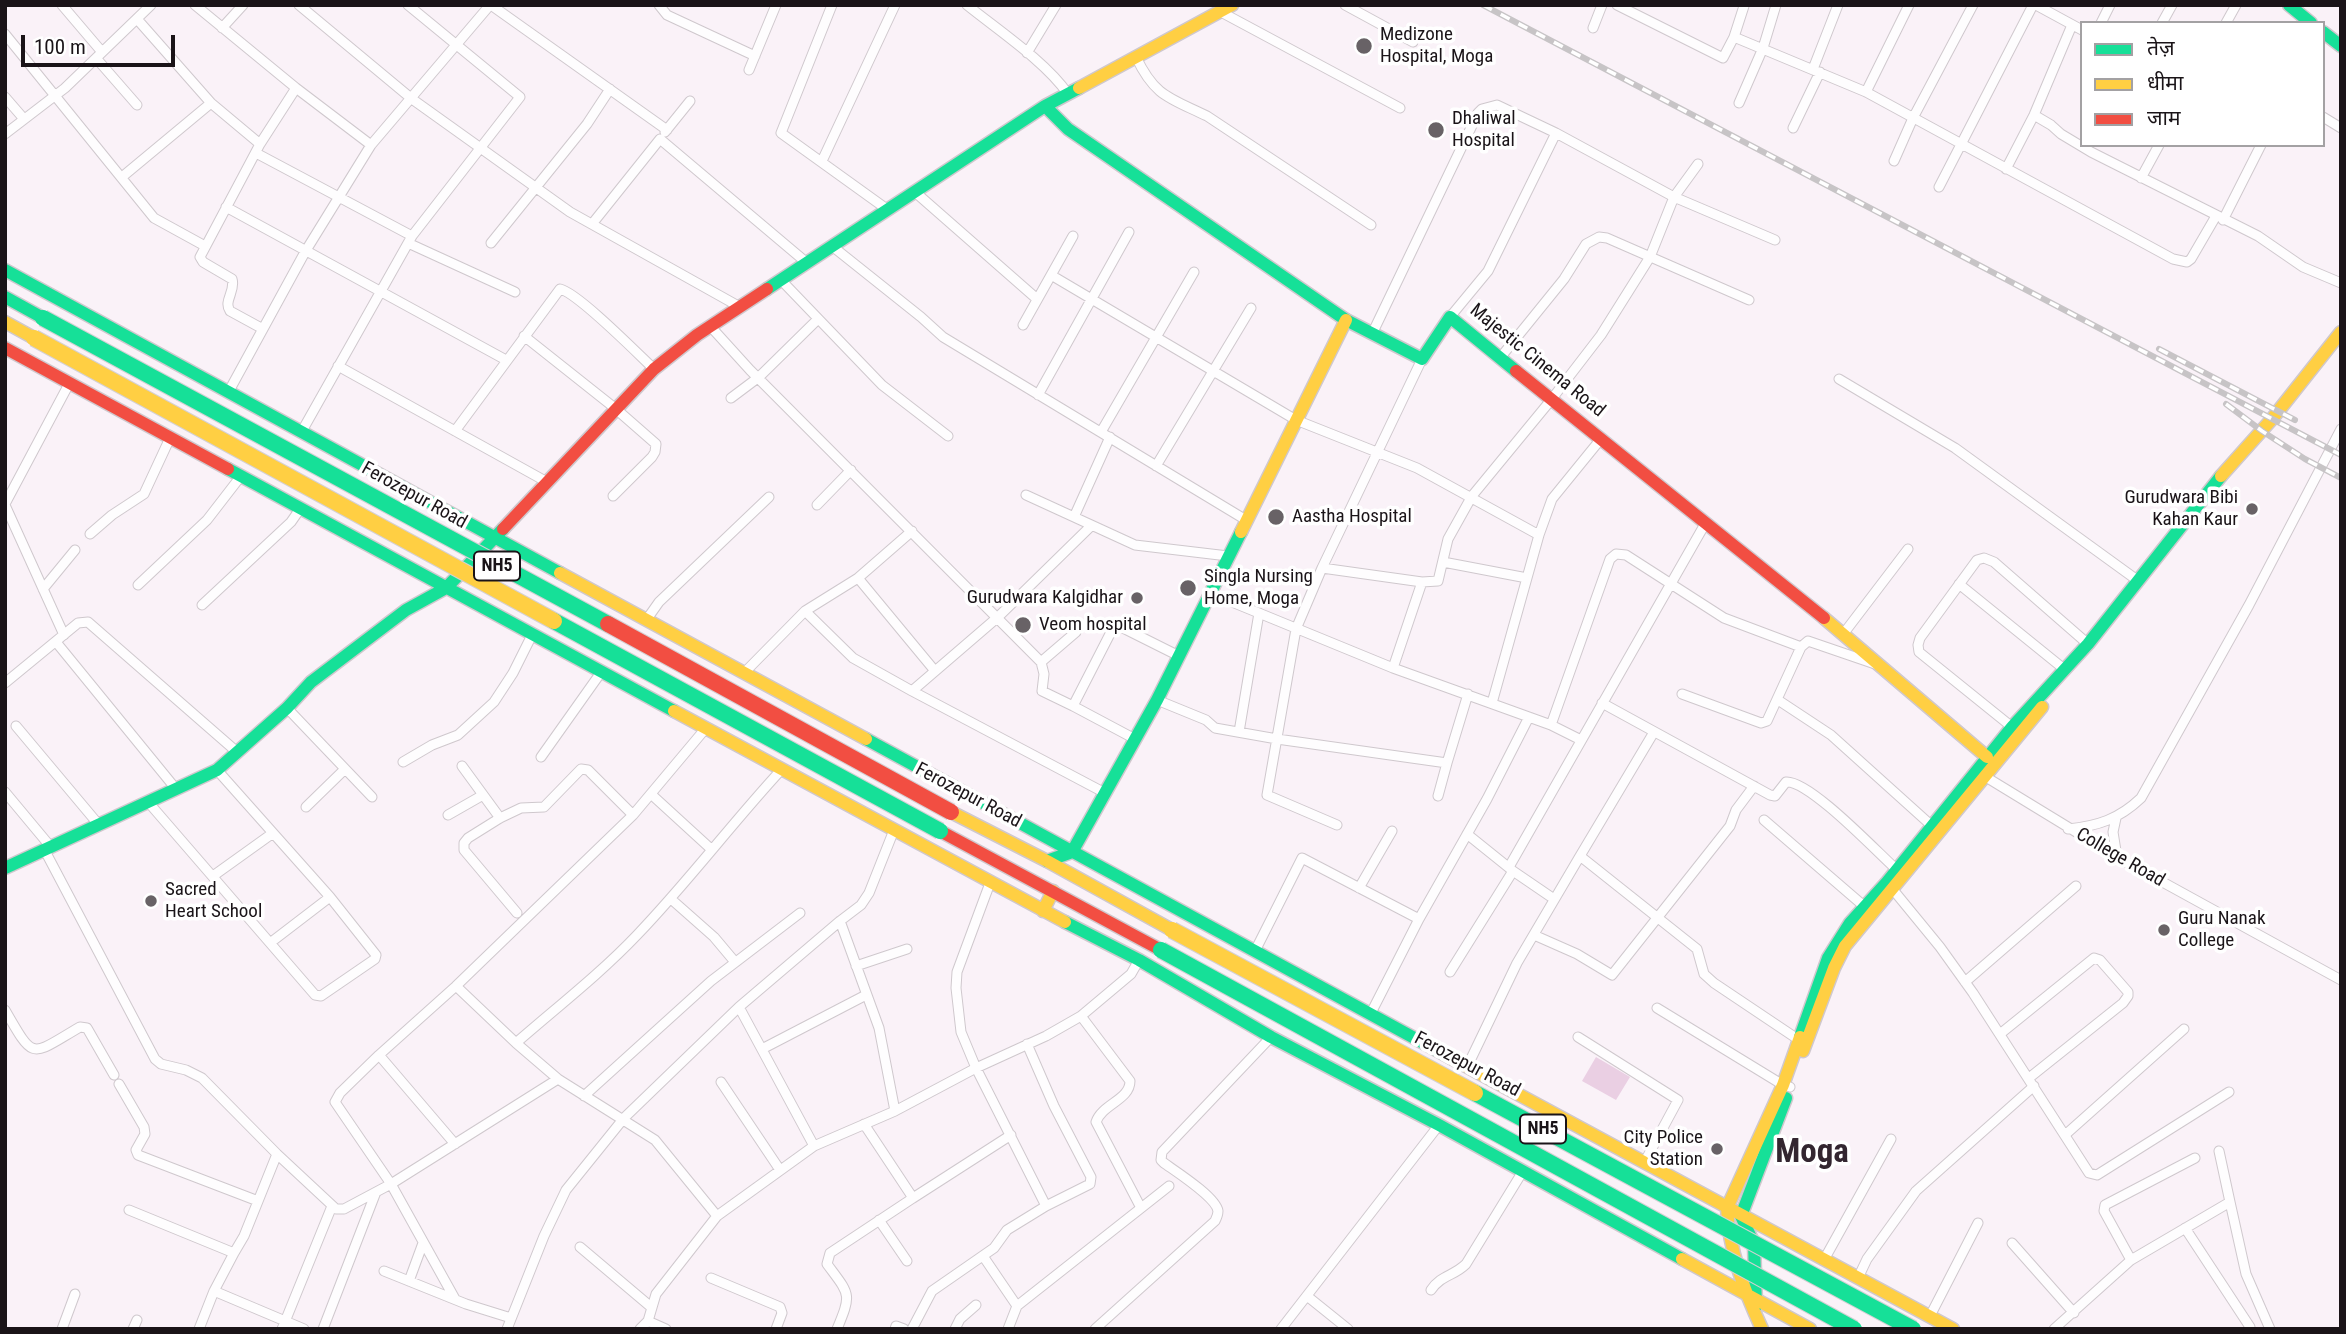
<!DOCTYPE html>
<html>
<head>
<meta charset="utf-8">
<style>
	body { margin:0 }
	#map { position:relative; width:2346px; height:1334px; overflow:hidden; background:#faf2f8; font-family:"Roboto Condensed","Noto Sans Devanagari",sans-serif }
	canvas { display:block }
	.frame { position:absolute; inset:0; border:7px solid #1a1418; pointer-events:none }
	.legend { position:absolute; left:2080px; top:21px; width:245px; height:126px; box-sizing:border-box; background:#fff; border:2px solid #a3a1a3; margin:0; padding:9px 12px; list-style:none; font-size:21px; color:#1a1418 }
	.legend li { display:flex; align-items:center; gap:14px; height:35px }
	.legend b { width:35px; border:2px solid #a3a1a3 }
	.scale { position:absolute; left:21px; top:35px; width:154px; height:32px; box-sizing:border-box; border:4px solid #1a1418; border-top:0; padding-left:9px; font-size:21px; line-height:24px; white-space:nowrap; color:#1a1418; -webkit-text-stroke:5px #fff; paint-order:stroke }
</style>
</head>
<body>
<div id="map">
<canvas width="2346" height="1334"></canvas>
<div class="frame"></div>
<ul class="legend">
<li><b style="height:9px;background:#16e098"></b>तेज़</li>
<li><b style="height:9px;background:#ffcf43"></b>धीमा</li>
<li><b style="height:9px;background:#f24e42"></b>जाम</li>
</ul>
<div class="scale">100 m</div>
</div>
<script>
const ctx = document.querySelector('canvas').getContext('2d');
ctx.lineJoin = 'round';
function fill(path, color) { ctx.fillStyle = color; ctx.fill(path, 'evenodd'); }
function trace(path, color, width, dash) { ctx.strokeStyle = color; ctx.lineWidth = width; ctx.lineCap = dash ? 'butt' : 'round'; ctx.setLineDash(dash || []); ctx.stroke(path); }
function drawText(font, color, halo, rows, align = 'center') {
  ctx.font = font + ' "Roboto Condensed",sans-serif'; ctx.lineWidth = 7; ctx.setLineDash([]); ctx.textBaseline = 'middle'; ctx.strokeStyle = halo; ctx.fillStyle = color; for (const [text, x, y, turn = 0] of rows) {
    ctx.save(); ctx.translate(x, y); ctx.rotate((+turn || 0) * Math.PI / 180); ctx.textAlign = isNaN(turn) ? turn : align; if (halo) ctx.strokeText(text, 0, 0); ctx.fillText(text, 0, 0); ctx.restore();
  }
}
fill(new Path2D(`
	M1596 1057 1630 1077 1616 1100 1582 1081Z`), '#eacfe3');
const street = new Path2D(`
	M62 5 102 52
	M195 5 296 88 371 145
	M299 5 412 99 570 212 740 307
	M491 5 667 130
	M659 5 667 15 755 56
	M832 5 781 133 888 210
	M967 5C998 30 1046 62 1068 94
	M1345 5 1413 42
	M1617 5 1723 58 1734 37 1866 92 2173 259 2187 262 2191 259 2216 216
	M2036 5 2082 30
	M1221 12 1400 108
	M137 19 211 103 260 144
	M2101 23 2110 5
	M2162 23 2172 5
	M2226 23 2236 5
	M222 28 243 5
	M1593 28 1602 5
	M5 34 154 218 205 246
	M1734 37 1744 6
	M1027 53 1056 5
	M1136 57C1155 97 1170 98 1207 116L1371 225
	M96 58 137 105
	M1813 69 1838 5
	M749 70 776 5
	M1866 92 1909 5
	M5 97 24 119
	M1739 103 1763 48 1776 5
	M2034 115 2051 125 2061 134 2091 152 2258 236 2303 267 2341 283
	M2323 117 2341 128
	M1793 128 1820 72
	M665 132 690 101
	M5 134 65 88 151 5
	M256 153 412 236
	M822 161 895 5
	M1894 161 1913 118 1973 5
	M2006 169 2034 115 2072 25
	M122 177 211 103
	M2141 178 2159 145
	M1939 187 2033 5
	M915 192 1037 299
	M226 207 506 360
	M2223 220 2261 145
	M592 224 660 139 807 263
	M408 243 515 292
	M491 243 587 124 610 89
	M832 246 921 317 943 337 1246 520
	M1051 275 1296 420 1417 468 1539 535
	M781 280 882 385 948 436
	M1450 317 1488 271 1556 133 1674 197 1775 240
	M1023 325 1073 236
	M711 327 750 370 1041 662 1044 674 1042 691 1073 706
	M263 329 230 311C223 301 236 291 232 279L203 262 200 257 260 144 296 88
	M1372 334 1478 113 1482 109 1497 105 1556 133
	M524 336 616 409 656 444 655 452 652 457 613 496
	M1500 358 1564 279 1586 244 1599 237 1607 238 1749 300
	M338 366 547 482
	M1839 379 1955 448 2137 580
	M229 391 305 252 371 145 490 5
	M1038 395 1129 232
	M731 398 759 377 817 320
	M302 431 412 236 520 97 408 5
	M455 431 560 289C578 293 637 353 654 369
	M1101 432 1194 272
	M1156 466 1251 308
	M1026 495 1135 545 1228 556
	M5 504 70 382
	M5 505 64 635
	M817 505 851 470
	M1074 517 1110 437
	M90 534 112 515 144 494 170 438
	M1443 562 1527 578
	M1322 568 1422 582 1438 581 1448 539 1472 496 1551 400 1601 335 1650 257 1674 197 1698 164
	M858 578 935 671
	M1959 584 2064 669
	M138 585 207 520 241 476
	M43 589 75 550
	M1210 593 1393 668 1551 725
	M202 605 291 522 300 509
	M805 611 853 658 912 691 1105 793
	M647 619 659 602 769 497
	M1844 633 1908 549
	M56 642 176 789
	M1041 662 1076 632
	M1393 668 1422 582
	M744 673 805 611 858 578 912 531
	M5 683 78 623 88 622 237 752
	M912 691 998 617 1091 526
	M1682 694 1761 723 1767 721 1801 647 1808 641 1878 665
	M1157 700 1206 720 1215 728 1277 739 1447 763 1468 694
	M1778 700 1831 735 1932 826
	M1492 703 1539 535 1552 499 1600 440
	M1602 703 1770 795 1775 796 1786 782C1809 780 1876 851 1896 869
	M287 708 372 797
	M16 726 99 825
	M2012 727 1919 652 1918 645 1920 638 1977 560 1984 558 1994 562 2088 644
	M706 728 633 815 456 986 516 1043 558 1079 655 1140 717 1216
	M1239 732 1259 613
	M1135 739 1073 706 1112 630 1119 626 1179 656
	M1581 740 1551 725 1610 559 1616 554 1626 555 1724 618 1801 647
	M541 757 602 671
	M403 762 432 745 458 735 494 702 513 673 533 633
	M462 766 500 818
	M1981 774 2117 857 2341 980
	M5 792 50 846
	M652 795 711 849
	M1438 796 1447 763
	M149 803 315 995 321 996 375 959 376 955 330 897 217 770
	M306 807 345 769
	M448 815 483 795
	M2116 818 2113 832 2117 857
	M1764 820 1865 907
	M1337 825 1267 795 1296 629 1322 568 1422 359
	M2068 829C2098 826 2119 819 2141 798L2249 605 2341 429
	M44 849 155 1059 161 1064 186 1070 202 1078 277 1154 336 1209H344L391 1184 558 1079
	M1580 856 1654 732
	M1509 867 1705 524
	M1513 871 1554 899
	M213 876 273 833
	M990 883 957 972 956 988 961 1032 976 1068 1046 1206
	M1890 886 1940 947 1973 993 2089 1173 2097 1175 2229 1092
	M1359 888 1392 831
	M671 899 714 937 735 962
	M517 913 464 850V843L468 838 500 818 521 808 544 807 581 769 588 770 633 815
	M840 921 879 1028 895 1111
	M1534 935 1577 954 1612 975 1730 826 1736 810 1754 786
	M270 943 330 897
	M1256 949 1302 858 1419 919 1487 799 1529 717
	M856 966 907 949
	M1450 972 1513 871 1467 834
	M1965 982 2076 886
	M739 1007 814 1146
	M1657 1008 1783 1085 1790 1087
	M5 1010C35 1062 30 1056 80 1027L87 1028 114 1075
	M1371 1013 1419 919
	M1081 1016 1130 1081C1130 1100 1102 1104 1096 1122L1141 1208
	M2000 1034 2094 958 2100 960 2128 992V996L2123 1003 2029 1078
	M1578 1037 1678 1100 1644 1163
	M516 1043C556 1008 600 974 637 935 688 882 732 823 782 769
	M762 1049 866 995
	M379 1055 340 1093 335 1102 391 1184 455 1299
	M1468 1065 1517 963 1580 856 1697 949 1704 974 1714 983 1799 1040
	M721 1082 780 1170
	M119 1084 144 1127 145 1134 136 1150 138 1155 258 1201
	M584 1096 711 981 800 913
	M2065 1135 2184 1029
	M455 1144 379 1055 456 986
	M913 1198 1011 1135
	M2230 1202 2246 1274 2270 1329
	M129 1210 234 1253 244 1236 277 1154
	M879 1220 907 1261
	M2185 1228 2250 1327
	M2012 1243 2074 1313
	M580 1247 651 1307
	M983 1256 1017 1306
	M1825 1258 1891 1139
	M2131 1260 2104 1211 2105 1205 2195 1158
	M384 1271 466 1304 511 1318
	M711 1278 780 1307 782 1313 776 1329
	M1858 1278 1867 1259 1916 1191 2034 1086
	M409 1281 423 1243
	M1431 1290C1441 1275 1454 1276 1466 1264L1523 1171
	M214 1291 234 1253
	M1307 1296 1348 1329
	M1930 1316 1978 1223
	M648 1321 666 1329
	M62 1329 75 1294
	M133 1329 137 1320
	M199 1329 214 1291 304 1329
	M282 1329 332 1206
	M323 1329 376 1192
	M507 1329 544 1236 566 1190 624 1118 739 1007 840 921 861 905 869 893 894 830
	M640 1329 648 1321 656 1294 717 1216 814 1146 895 1111 976 1068 1046 1036 1081 1016 1131 974 1139 960
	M837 1329C852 1293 850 1295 827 1264L830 1253 913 1198 864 1124
	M895 1329 896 1326 904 1329
	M912 1329 932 1291 994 1248 1007 1230 1046 1206 1090 1184 1091 1177 1054 1106 1027 1044
	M955 1329 960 1319 976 1305
	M1008 1329 1017 1306 1169 1186
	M1095 1329 1215 1221C1217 1217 1218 1215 1218 1211 1216 1197 1175 1171 1164 1163L1161 1160 1162 1152 1271 1037
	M1281 1329 1439 1125
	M2054 1329 2131 1260 2230 1202 2219 1151`);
const fast = new Path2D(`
	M2289 5 2311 23
	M2323 32 2341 46
	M1045 106 1068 129 1346 320 1422 359 1450 317 1516 371
	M5 270 560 573
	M767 289 1045 106 1079 88
	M5 297 43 318
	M228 469 674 711
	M866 739 1451 1058
	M1047 861 1072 852 1157 700 1241 532
	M5 868 217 770 287 708 311 682 406 610 446 588 503 529
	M1065 922 1139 960 1271 1037 1439 1125 1682 1259
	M1800 1037 1828 958 1850 923 1887 882 2012 727 2088 644 2221 476
	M1756 1306 1754 1244 1741 1216 1786 1098`);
const slow = new Path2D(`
	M1079 88 1232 5
	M5 322 34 338
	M2221 476 2272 419 2341 332
	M1241 532 1346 320
	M560 573 866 739
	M1824 618 1987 757
	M674 711 1065 922
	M951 812 1047 861 1172 930
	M1043 911 1053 891
	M1803 1051 1834 968 1845 946 2042 707
	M1451 1058 1953 1329
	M1682 1259 1810 1329
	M1762 1329C1744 1290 1729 1251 1727 1208L1783 1085 1800 1037`);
const jam = new Path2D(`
	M5 348 228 469
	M1516 371 1824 618
	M503 529 654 369 697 335 767 289
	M940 831 1161 950`);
trace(street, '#cfc8cd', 11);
trace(fast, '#cfc8cd', 15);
trace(slow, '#cfc8cd', 15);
trace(jam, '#cfc8cd', 15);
trace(street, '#fefdfe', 9);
trace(fast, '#16e098', 12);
trace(slow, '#ffcf43', 12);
trace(jam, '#f24e42', 12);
const rail = new Path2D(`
	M1483 5 2341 455
	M2159 349 2295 420
	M2226 404 2262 431 2305 459 2341 478`);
trace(rail, '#c7c4c6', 6);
trace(rail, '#fff', 3.5, [10]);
const fastBridge = new Path2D(`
	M43 318 608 624
	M554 621 940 831
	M1161 950 1854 1329
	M1475 1093 1913 1329`);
const slowBridge = new Path2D(`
	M34 338 554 621
	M1172 930 1475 1093`);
const jamBridge = new Path2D(`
	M608 624 951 812`);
trace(fastBridge, '#d4d0d3', 18, []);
trace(slowBridge, '#d4d0d3', 18, []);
trace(jamBridge, '#d4d0d3', 18, []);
trace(fastBridge, '#16e098', 16);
trace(slowBridge, '#ffcf43', 16);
trace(jamBridge, '#f24e42', 16);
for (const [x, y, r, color] of [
	[1364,46,9,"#686266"],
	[1436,130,9,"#686266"],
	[2252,509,7,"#686266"],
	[1276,517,9,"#686266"],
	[1188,588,9,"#686266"],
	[1137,598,7,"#686266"],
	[1023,625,9,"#686266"],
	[151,901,7,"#686266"],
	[2164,930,7,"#686266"],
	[1717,1149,7,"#686266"]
]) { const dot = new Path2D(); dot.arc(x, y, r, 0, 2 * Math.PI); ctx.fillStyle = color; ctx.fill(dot); trace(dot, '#fff', 2.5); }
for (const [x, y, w] of [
	[497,566,46],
	[1543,1129,46]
]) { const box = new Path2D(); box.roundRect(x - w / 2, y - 14.5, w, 29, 5); ctx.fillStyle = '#fff'; ctx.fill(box); trace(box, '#1a1418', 2); }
drawText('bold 18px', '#1a1418', null, [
	["NH5",497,566],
	["NH5",1543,1129]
]);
drawText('19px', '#1a1418', '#fff', [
	["Medizone",1380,35],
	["Hospital, Moga",1380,57],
	["Dhaliwal",1452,119],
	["Hospital",1452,141],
	["Gurudwara Bibi",2238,498,"right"],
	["Kahan Kaur",2238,520,"right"],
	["Aastha Hospital",1292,517],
	["Singla Nursing",1204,577],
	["Home, Moga",1204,599],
	["Gurudwara Kalgidhar",1123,598,"right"],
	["Veom hospital",1039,625],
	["Sacred",165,890],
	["Heart School",165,912],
	["Guru Nanak",2178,919],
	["College",2178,941],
	["City Police",1703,1138,"right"],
	["Station",1703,1160,"right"]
], 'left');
drawText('19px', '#1a1418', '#fff', [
	["Majestic Cinema Road",1537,361,39],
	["Ferozepur Road",414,496,29],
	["Ferozepur Road",968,796,28],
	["College Road",2120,858,30],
	["Ferozepur Road",1467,1065,28]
]);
drawText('bold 33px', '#332630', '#fff', [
	["Moga",1812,1154]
]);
</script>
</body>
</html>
